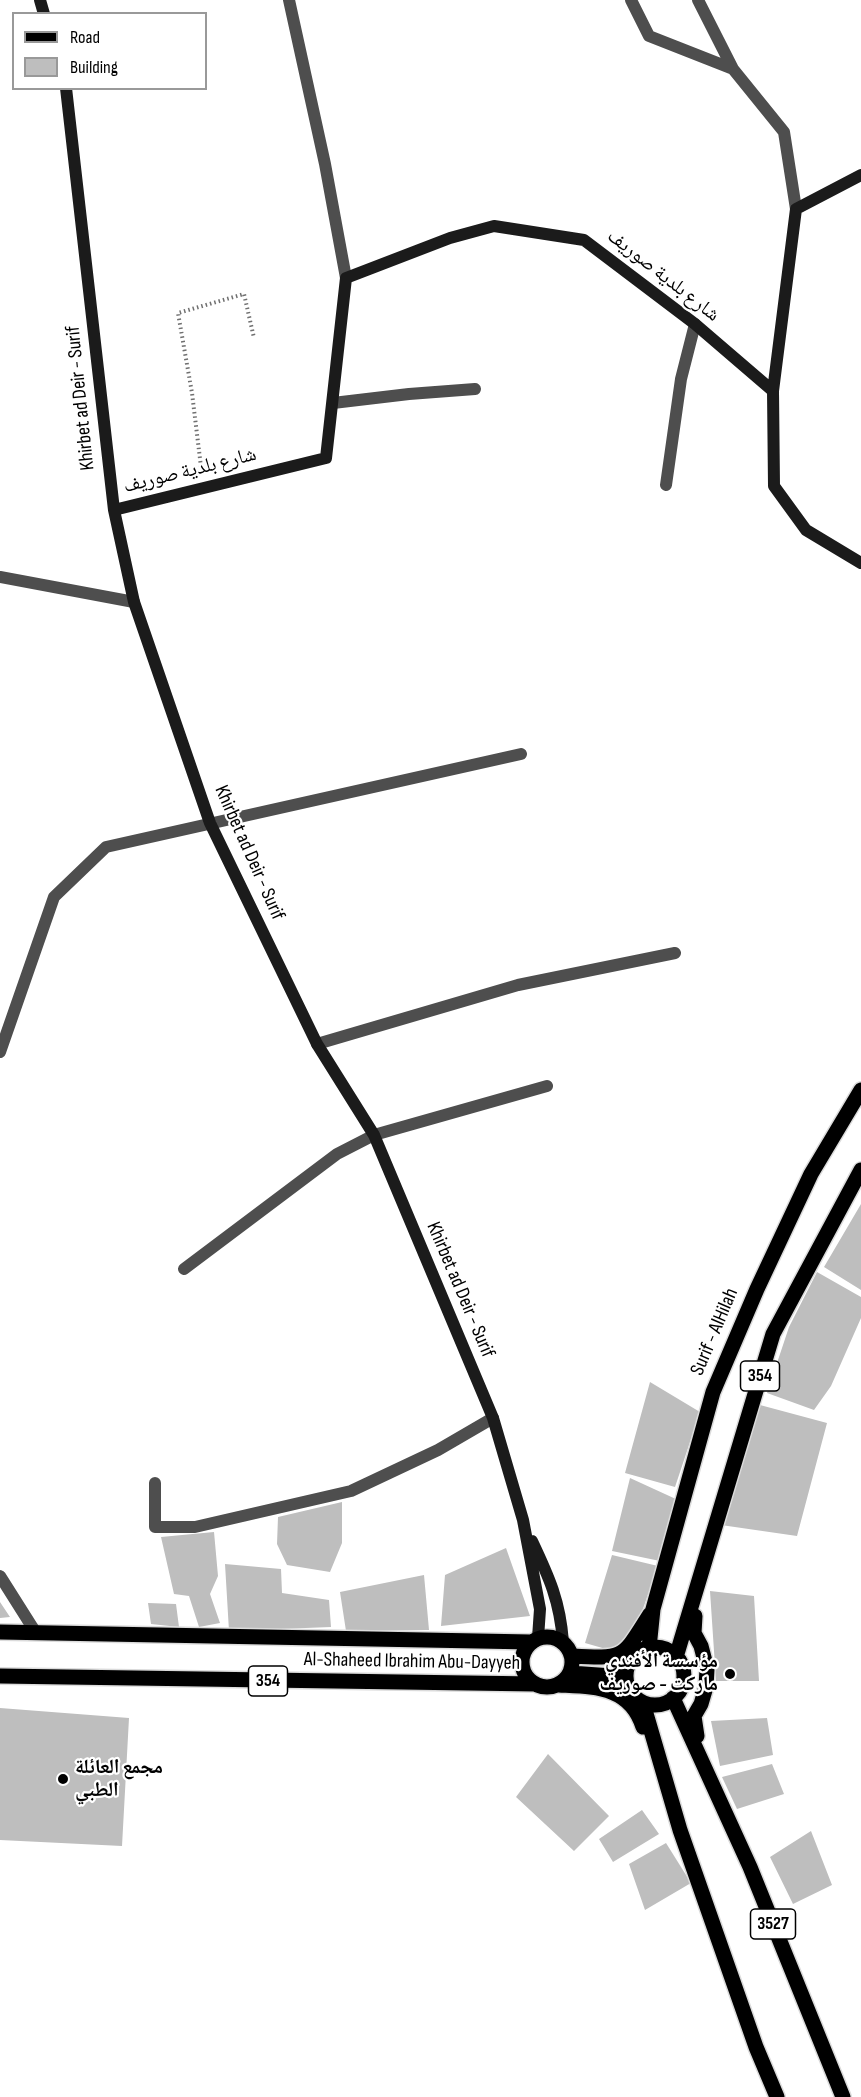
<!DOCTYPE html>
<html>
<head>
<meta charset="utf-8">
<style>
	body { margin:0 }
	#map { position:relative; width:861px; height:2097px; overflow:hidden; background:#fff; font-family:"Sofia Sans Condensed",sans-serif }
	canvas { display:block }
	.legend { position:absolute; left:12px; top:12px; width:195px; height:78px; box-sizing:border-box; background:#fff; border:2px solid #999; margin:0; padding:8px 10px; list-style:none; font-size:18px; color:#000 }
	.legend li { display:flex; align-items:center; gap:12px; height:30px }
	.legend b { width:30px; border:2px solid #999 }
</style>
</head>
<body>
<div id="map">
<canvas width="861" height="2097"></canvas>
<ul class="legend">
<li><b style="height:8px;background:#000"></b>Road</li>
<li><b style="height:16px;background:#bebebe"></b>Building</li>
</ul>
</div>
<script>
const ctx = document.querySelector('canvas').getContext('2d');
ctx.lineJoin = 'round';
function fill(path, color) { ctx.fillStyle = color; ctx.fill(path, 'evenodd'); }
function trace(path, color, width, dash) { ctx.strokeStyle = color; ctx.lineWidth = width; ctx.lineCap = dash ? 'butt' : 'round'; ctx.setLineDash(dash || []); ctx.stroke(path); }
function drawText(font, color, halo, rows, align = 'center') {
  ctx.font = font + ' "Sofia Sans Condensed","Noto Naskh Arabic",sans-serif'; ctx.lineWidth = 4.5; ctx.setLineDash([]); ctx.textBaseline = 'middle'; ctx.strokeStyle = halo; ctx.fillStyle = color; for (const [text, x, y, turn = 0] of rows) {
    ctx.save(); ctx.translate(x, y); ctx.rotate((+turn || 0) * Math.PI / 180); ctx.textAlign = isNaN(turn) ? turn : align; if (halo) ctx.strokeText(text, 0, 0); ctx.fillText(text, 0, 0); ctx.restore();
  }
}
fill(new Path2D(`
	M861 1204V1290L824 1267Z
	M817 1272 861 1297V1318L831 1386 814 1410 767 1393 789 1327Z
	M650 1382 700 1412 675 1487 625 1473Z
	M760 1405 827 1423 797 1536 721 1525Z
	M630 1478 678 1500 660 1561 612 1551Z
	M342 1502V1543L330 1572 287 1565 277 1544 278 1517Z
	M214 1532 218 1576 210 1594 220 1623 199 1627 189 1596 174 1594 161 1537Z
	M506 1548 530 1616 441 1626 445 1575Z
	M612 1555 658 1566 638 1623 627 1640 613 1651 585 1643Z
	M225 1564 281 1569 282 1593 329 1600 331 1627 229 1631Z
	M424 1575 429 1630 346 1631 340 1592Z
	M710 1591 754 1596 759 1681H716Z
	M0 1602 10 1617 0 1618Z
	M148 1603 176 1604 179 1627 151 1624Z
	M0 1708 129 1718 122 1846 0 1840Z
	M767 1718 773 1755 720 1766 711 1721Z
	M548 1754 609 1816 574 1851 516 1797Z
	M772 1764 784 1794 737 1809 722 1777Z
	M642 1810 659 1834 613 1862 599 1839Z
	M811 1831 832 1885 793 1904 770 1857Z
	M666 1843 691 1883 645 1910 629 1864Z`), '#bebebe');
const primary = new Path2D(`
	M695 1616 694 1633 701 1646 707 1669 706 1687 701 1704 694 1716 697 1736
	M0 1632 531 1642
	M522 1662a25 25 0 1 1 50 0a25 25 0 1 1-50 0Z
	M626 1676a29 29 0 1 1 58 0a29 29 0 1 1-58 0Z
	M649 1648 653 1609 713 1392 757 1289 811 1174 861 1090
	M573 1656C626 1659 622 1658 650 1614
	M676 1657 773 1334 861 1170
	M570 1673 626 1677
	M0 1676 535 1684
	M559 1685C595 1687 630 1686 643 1727
	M673 1698 750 1867 843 2097
	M643 1703 680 1830 756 2047 777 2097`);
trace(primary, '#dbdbdb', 18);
trace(new Path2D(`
	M201 467 192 393 178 313 244 294 254 338`), '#707070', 4, [1.5, 3]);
trace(new Path2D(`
	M289 0 325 164 346 278
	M631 0 649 36 733 69 784 132 796 209
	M698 0 733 69
	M333 403 409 394 475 389
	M666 485 681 379 695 324
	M0 577 134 602
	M317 1044 518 985 675 953
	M0 1052 54 897 106 847 521 754
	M184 1269 337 1154 374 1135 547 1086
	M155 1483V1527H195L351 1491 438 1450 493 1418
	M0 1576 36 1633`), '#4e4e4e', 12);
trace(new Path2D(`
	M40 0 44 14
	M66 88 114 510 134 602 210 823 317 1044 374 1135 493 1418 523 1520 540 1609 538 1638
	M773 391 796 209 861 175
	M114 510 326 458 346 278 450 238 494 226 584 240 695 324 773 391 774 486 806 530 861 563
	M532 1541C549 1577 560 1601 563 1642`), '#1b1b1b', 12);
trace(primary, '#000', 15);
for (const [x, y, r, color] of [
	[730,1674,6,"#000"],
	[63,1779,6,"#000"]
]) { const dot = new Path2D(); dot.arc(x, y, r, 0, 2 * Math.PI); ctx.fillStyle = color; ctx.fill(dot); trace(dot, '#fff', 2); }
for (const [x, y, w] of [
	[760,1376,39],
	[268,1681,39],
	[773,1924,45]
]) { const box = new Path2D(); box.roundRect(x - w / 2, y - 15, w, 30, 4.5); ctx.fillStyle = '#fff'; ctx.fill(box); trace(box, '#000', 1.5); }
drawText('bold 18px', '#000', null, [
	["354",760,1376],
	["354",268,1681],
	["3527",773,1924]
]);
drawText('20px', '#000', '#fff', [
	["شارع بلدية صوريف",663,276,38],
	["Khirbet ad Deir - Surif",81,398,-96],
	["شارع بلدية صوريف",190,471,-14],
	["Khirbet ad Deir - Surif",249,853,66],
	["Khirbet ad Deir - Surif",460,1290,67],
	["Surif - AlHilah",715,1332,-67],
	["Al-Shaheed Ibrahim Abu-Dayyeh",412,1662,1]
]);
drawText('bold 20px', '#000', '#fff', [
	["مؤسسة الأفندي",718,1662],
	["ماركت - صوريف",718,1685],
	["مجمع العائلة",75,1768,"left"],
	["الطبي",75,1791,"left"]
], 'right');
</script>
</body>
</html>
